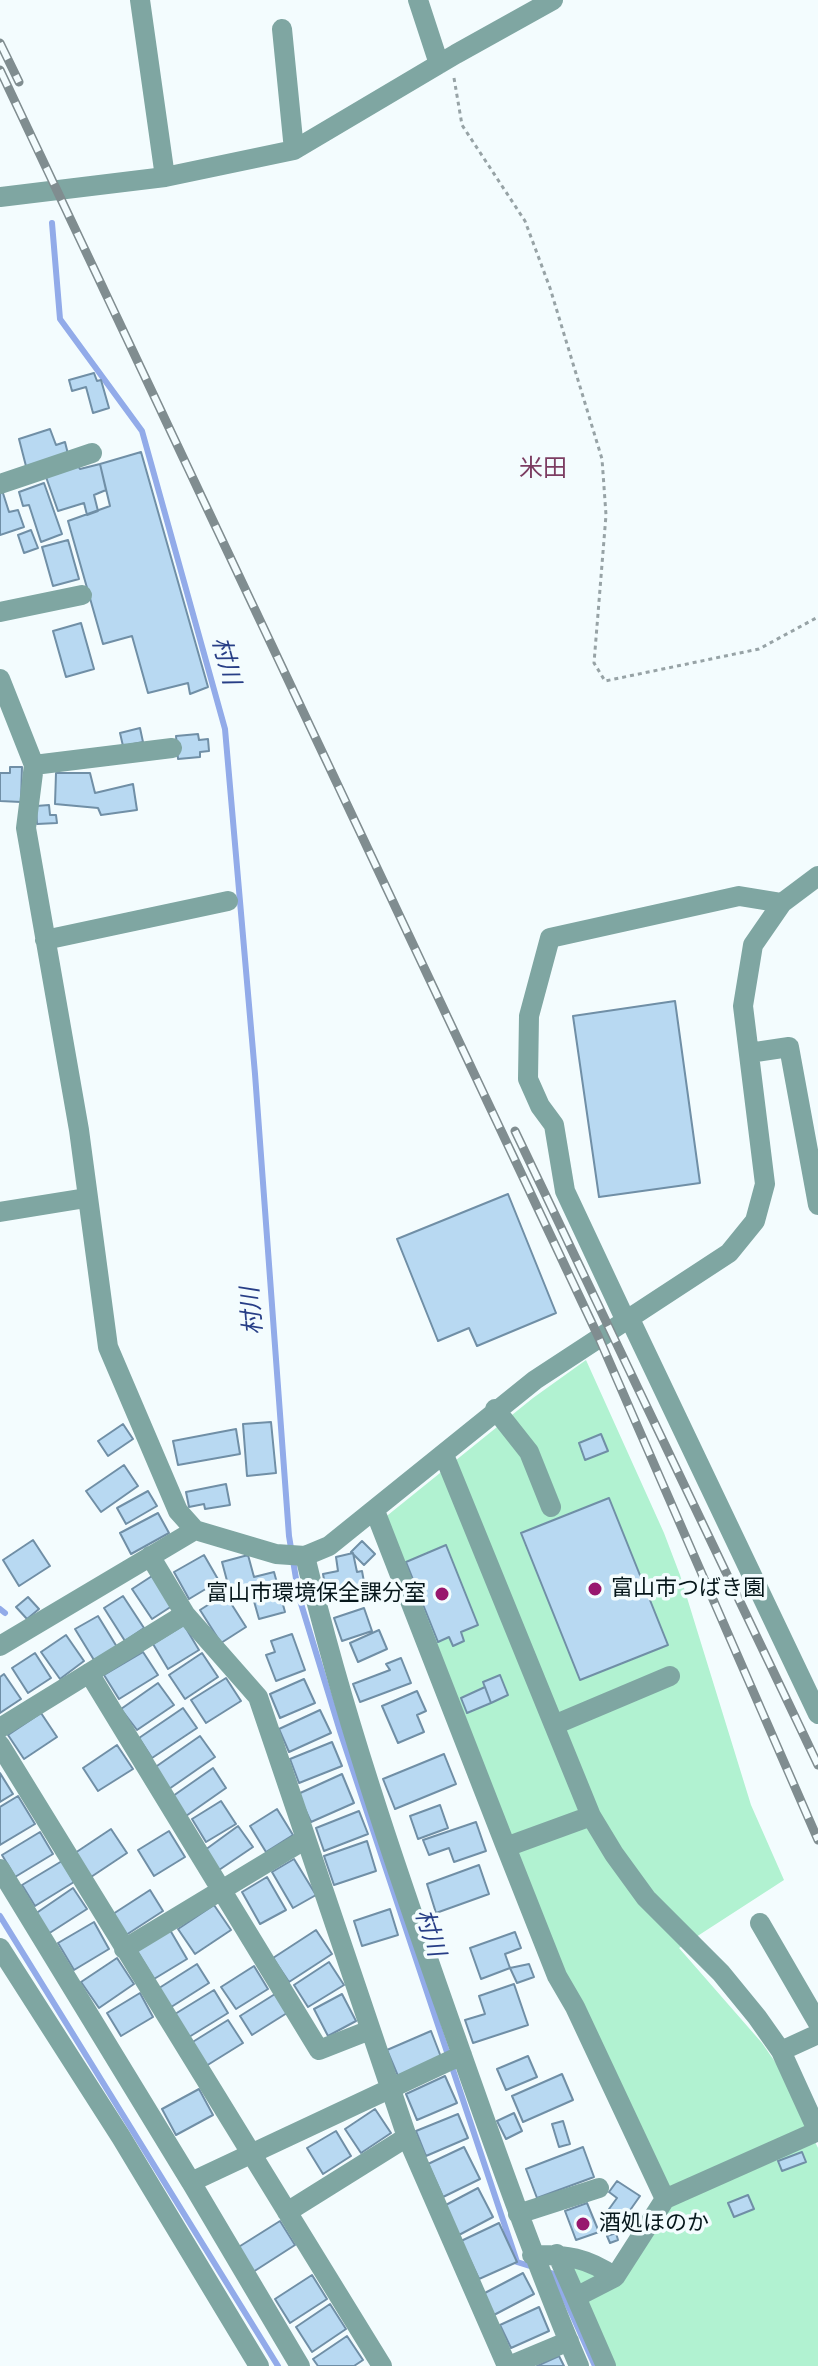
<!DOCTYPE html>
<html>
<head>
<meta charset="utf-8">
<style>
	body { margin:0 }
	canvas { display:block; background:#f3fcfe }
</style>
</head>
<body>
<canvas width="818" height="2366"></canvas>
<script>
const ctx = document.querySelector('canvas').getContext('2d');
ctx.lineJoin = 'round';
function fill(path, color) { ctx.fillStyle = color; ctx.fill(path, 'evenodd'); }
function trace(path, color, width, dash) { ctx.strokeStyle = color; ctx.lineWidth = width; ctx.lineCap = dash ? 'butt' : 'round'; ctx.setLineDash(dash || []); ctx.stroke(path); }
function drawText(font, color, halo, rows, align = 'center') {
  ctx.font = font + ' "Space Grotesk","Noto Sans JP",sans-serif'; ctx.lineWidth = 7; ctx.setLineDash([]); ctx.textBaseline = 'middle'; ctx.strokeStyle = halo; ctx.fillStyle = color; for (const [text, x, y, turn = 0] of rows) {
    ctx.save(); ctx.translate(x, y); ctx.rotate((+turn || 0) * Math.PI / 180); ctx.textAlign = isNaN(turn) ? turn : align; if (halo) ctx.strokeText(text, 0, 0); ctx.fillText(text, 0, 0); ctx.restore();
  }
}
fill(new Path2D(`
	M586 1360 664 1533 680 1575 751 1805 784 1880 679 1948 762 2043 780 2069 818 2148V2366H611L566 2262 609 2276 675 2199 561 1969 383 1519 533 1398Z`), '#b1f2d1');
trace(new Path2D(`
	M52 223 60 319 142 431 225 729 255 1074 289 1536 299 1597 340 1731 517 2262 533 2267
	M0 1609 5 1613
	M0 1916 278 2366
	M548 2272 554 2274 595 2366`), '#92abe9', 6);
const building = new Path2D(`
	M94 373 97 381 101 380 109 408 93 413 86 387 72 391 69 380Z
	M50 429 56 445 65 442 68 454 27 470 19 439Z
	M141 452 208 687 190 694 188 683 148 693 132 636 103 644 68 521 110 506 100 464Z
	M100 464 106 490 94 495 98 511 87 515 84 503 58 511 46 477 78 466 80 469Z
	M44 483 62 534 41 542 29 505 23 506 19 492Z
	M0 490H2L9 512 18 510 24 527 0 535Z
	M31 530 38 548 24 553 18 535Z
	M68 540 79 579 53 586 42 547Z
	M81 623 94 669 66 677 53 631Z
	M140 728 143 742 123 746 120 733Z
	M198 734 199 740 208 739 209 751 200 752V757L178 759 176 736Z
	M10 767H22L21 802 0 801V773H10Z
	M56 773H90L95 793 133 784 137 810 101 815 98 808 55 804Z
	M49 805 50 815H56L57 823 37 824 36 806Z
	M675 1001 700 1183 599 1197 573 1016Z
	M508 1194 556 1313 477 1346 469 1328 438 1341 397 1239Z
	M271 1422 276 1473 247 1476 243 1424Z
	M123 1424 133 1439 108 1456 98 1441Z
	M236 1429 240 1454 178 1465 173 1441Z
	M601 1434 608 1451 585 1460 579 1443Z
	M124 1465 138 1486 101 1512 86 1491Z
	M226 1484 230 1505 205 1509 204 1504 189 1507 186 1492Z
	M148 1491 157 1506 126 1524 117 1508Z
	M609 1498 668 1645 580 1680 521 1533Z
	M158 1513 169 1533 131 1554 120 1533Z
	M33 1540 50 1566 19 1586 3 1560Z
	M362 1541 375 1554 364 1565 351 1552Z
	M446 1545 478 1625 461 1632 464 1641 453 1646 449 1637 438 1642 406 1562Z
	M353 1553 357 1572 362 1571 366 1593 328 1601 323 1574 338 1571 336 1557Z
	M204 1555 219 1581 189 1599 174 1572Z
	M248 1555 254 1577 274 1572 285 1612 259 1619 250 1587 230 1592 222 1562Z
	M152 1576 172 1606 152 1619 132 1589Z
	M225 1594 246 1627 221 1643 200 1610Z
	M123 1596 144 1628 125 1641 104 1608Z
	M28 1597 39 1609 27 1619 16 1607Z
	M364 1608 372 1631 342 1641 334 1618Z
	M98 1616 117 1647 94 1660 75 1629Z
	M184 1625 199 1650 168 1669 153 1644Z
	M379 1630 387 1649 358 1662 350 1643Z
	M292 1634 305 1670 276 1681 266 1655 275 1652 271 1641Z
	M66 1635 84 1661 60 1679 41 1652Z
	M143 1652 158 1675 119 1699 104 1675Z
	M35 1653 51 1678 28 1693 12 1668Z
	M202 1653 218 1677 185 1699 169 1675Z
	M401 1658 411 1683 360 1702 353 1684 390 1670 386 1664Z
	M4 1674 21 1699 0 1713V1677Z
	M500 1675 508 1695 491 1703 483 1682Z
	M226 1678 241 1701 206 1723 191 1700Z
	M304 1679 315 1703 280 1718 270 1694Z
	M158 1683 174 1705 137 1730 121 1709Z
	M485 1687 491 1703 467 1713 461 1698Z
	M417 1691 426 1711 417 1715 424 1732 398 1743 382 1706Z
	M183 1708 197 1728 152 1758 139 1738Z
	M320 1710 331 1733 289 1752 279 1729Z
	M41 1713 57 1737 24 1759 8 1735Z
	M200 1736 215 1757 169 1789 154 1768Z
	M332 1742 342 1766 299 1783 290 1759Z
	M117 1745 133 1769 98 1791 83 1768Z
	M444 1754 456 1784 395 1809 383 1779Z
	M213 1768 226 1788 186 1816 173 1796Z
	M0 1773 13 1794 0 1802Z
	M342 1774 354 1803 311 1822 298 1794Z
	M18 1796 35 1824 0 1845V1807Z
	M221 1801 236 1824 206 1842 192 1819Z
	M440 1805 448 1828 418 1839 410 1816Z
	M277 1809 293 1835 266 1852 250 1826Z
	M359 1811 368 1834 324 1851 316 1828Z
	M476 1822 486 1851 454 1862 449 1848 429 1855 423 1840Z
	M238 1826 253 1847 219 1870 205 1850Z
	M111 1829 127 1853 91 1877 75 1853Z
	M169 1831 185 1857 154 1876 138 1850Z
	M40 1832 53 1854 15 1877 2 1855Z
	M367 1841 376 1871 334 1885 324 1856Z
	M294 1859 316 1895 293 1908 272 1872Z
	M62 1861 74 1882 35 1906 22 1885Z
	M479 1865 489 1894 436 1913 427 1884Z
	M267 1877 286 1910 260 1924 242 1892Z
	M73 1888 87 1909 48 1934 35 1914Z
	M150 1890 163 1911 126 1935 113 1914Z
	M214 1905 231 1930 195 1954 178 1929Z
	M390 1909 398 1935 362 1946 354 1921Z
	M94 1922 109 1949 74 1970 58 1943Z
	M170 1930 187 1959 154 1979 137 1951Z
	M316 1930 332 1954 289 1982 273 1958Z
	M515 1932 521 1948 505 1954 510 1968 481 1979 470 1948Z
	M117 1958 134 1984 99 2008 81 1982Z
	M329 1962 344 1985 308 2007 294 1985Z
	M197 1964 209 1983 168 2009 156 1990Z
	M529 1964 534 1977 517 1983 510 1968Z
	M254 1966 268 1989 236 2009 221 1987Z
	M514 1984 528 2025 473 2043 465 2020 485 2014 479 1996Z
	M214 1990 228 2013 189 2037 175 2014Z
	M140 1993 153 2017 121 2036 107 2013Z
	M275 1994 287 2013 252 2035 240 2016Z
	M342 1994 356 2021 328 2036 314 2009Z
	M228 2020 243 2043 206 2066 191 2043Z
	M431 2031 441 2057 398 2076 387 2050Z
	M528 2056 537 2077 506 2090 497 2069Z
	M562 2074 573 2100 523 2122 512 2096Z
	M445 2076 457 2103 417 2120 406 2094Z
	M199 2089 213 2115 176 2135 162 2109Z
	M375 2109 391 2133 361 2153 345 2129Z
	M514 2113 522 2131 506 2139 497 2121Z
	M458 2114 468 2138 426 2156 416 2131Z
	M563 2121 570 2144 559 2147 552 2124Z
	M336 2131 351 2156 323 2174 307 2148Z
	M464 2147 480 2179 443 2197 428 2164Z
	M583 2147 594 2177 537 2198 526 2169Z
	M802 2152 806 2162 782 2171 778 2161Z
	M617 2181 640 2196 619 2226 604 2216 617 2198 609 2192Z
	M478 2188 493 2217 457 2236 442 2207Z
	M748 2195 754 2209 734 2217 728 2203Z
	M587 2203 599 2232 576 2240 565 2211Z
	M280 2221 295 2245 253 2272 237 2248Z
	M499 2223 517 2262 479 2279 461 2241Z
	M616 2233 618 2240 610 2243 607 2236Z
	M523 2273 534 2294 492 2316 481 2295Z
	M312 2275 327 2299 290 2323 275 2299Z
	M330 2304 346 2329 312 2352 296 2327Z
	M539 2307 549 2331 511 2348 500 2325Z
	M347 2336 363 2360 354 2366H318L313 2359Z
	M559 2356 564 2366H537Z`);
fill(building, '#b8d9f2');
trace(building, '#708fa6', 2);
trace(new Path2D(`
	M454 78 462 125 525 221 550 288 602 459 606 515 594 663 605 681 759 649 818 617`), '#97a3a6', 3, [4, 4]);
trace(new Path2D(`
	M140 0 165 177
	M418 0 439 64
	M282 29 294 150
	M0 197 165 177 294 150 456 54 553 0
	M0 484 92 453
	M0 612 82 595
	M0 679 34 765 26 828 79 1130 108 1347 178 1511 195 1530 276 1554 305 1556 329 1546 535 1380 729 1253 755 1221 765 1184 743 1006 753 945 782 903 818 876
	M34 765 172 748
	M45 940 228 901
	M749 1053 789 1047 818 1205
	M0 1212 86 1198
	M629 1317 818 1714
	M625 1319 565 1191 554 1125 540 1106 528 1079 529 1016 550 938 739 896 782 903
	M495 1409 529 1452 551 1507
	M444 1455 591 1816 614 1854 646 1898 721 1973 757 2017 781 2051 818 2132
	M375 1511 506 1847 591 1816
	M150 1556 185 1614 258 1697 407 2137 507 2366
	M305 1556C342 1711 394 1863 447 2013 489 2132 530 2250 579 2366
	M0 1646 195 1530
	M89 1673 319 2050 370 2030
	M554 1725 670 1676
	M0 1728 185 1614
	M0 1745 382 2366
	M506 1847 557 1976 575 2007 665 2199 818 2131
	M0 1869 191 2182
	M760 1923 818 2023
	M0 1948 121 2137 259 2366
	M124 1949 306 1839
	M781 2051 818 2034
	M287 2212 407 2137
	M518 2214 599 2188
	M557 2254 576 2297 615 2277
	M532 2255C565 2254 588 2258 615 2277L665 2199
	M576 2297 606 2366
	M300 2366 191 2182 462 2055
	M509 2366 569 2341`), '#7fa6a2', 20);
const rail = new Path2D(`
	M0 43 19 82
	M0 70 599 1338 818 1840
	M515 1131 818 1765`);
trace(rail, '#808d90', 9);
trace(rail, '#f3fcfe', 6, [18]);
for (const [x, y, r, color] of [
	[595,1589,8,"#98176e"],
	[442,1594,8,"#98176e"],
	[583,2224,8,"#98176e"]
]) { const dot = new Path2D(); dot.arc(x, y, r, 0, 2 * Math.PI); ctx.fillStyle = color; ctx.fill(dot); trace(dot, '#f3fcfe', 3); }
drawText('22px', '#06171b', '#f3fcfe', [
	["富山市つばき園",611,1589],
	["富山市環境保全課分室",426,1594,"right"],
	["酒処ほのか",599,2224]
], 'left');
drawText('24px', '#7c3d62', '#f3fcfe', [
	["米田",543,469]
]);
drawText('italic 24px', '#273e86', '#f3fcfe', [
	["村川",225,661,75],
	["村川",253,1311,-95],
	["村川",429,1933,72]
]);
</script>
</body>
</html>
